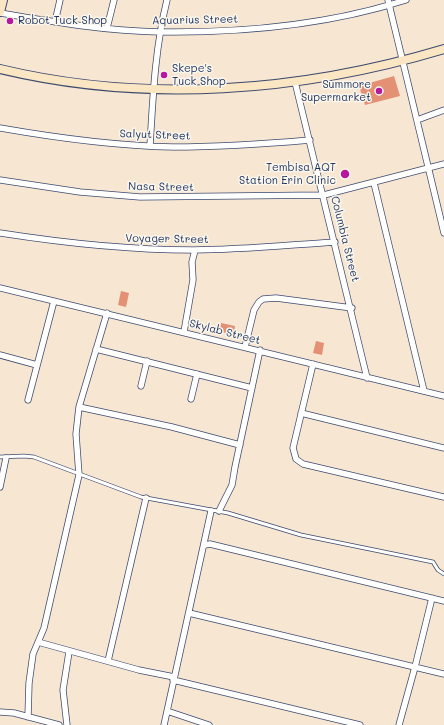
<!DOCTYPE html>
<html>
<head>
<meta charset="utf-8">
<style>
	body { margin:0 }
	canvas { display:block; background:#f7e6d1 }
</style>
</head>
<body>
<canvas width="444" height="725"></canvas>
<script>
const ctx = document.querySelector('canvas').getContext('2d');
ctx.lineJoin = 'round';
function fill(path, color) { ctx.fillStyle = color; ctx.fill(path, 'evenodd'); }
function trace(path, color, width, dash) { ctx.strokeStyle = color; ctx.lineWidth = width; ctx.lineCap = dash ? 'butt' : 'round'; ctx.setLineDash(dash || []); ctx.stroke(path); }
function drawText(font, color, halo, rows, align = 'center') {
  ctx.font = font + ' Mali,sans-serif'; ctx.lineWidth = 3; ctx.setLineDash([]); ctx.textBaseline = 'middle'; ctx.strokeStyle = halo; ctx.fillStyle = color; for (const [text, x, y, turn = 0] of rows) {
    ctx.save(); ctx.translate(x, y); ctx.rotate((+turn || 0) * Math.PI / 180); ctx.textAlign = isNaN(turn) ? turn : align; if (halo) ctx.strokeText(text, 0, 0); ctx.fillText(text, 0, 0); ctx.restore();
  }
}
fill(new Path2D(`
	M394 76 400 96 365 105 359 86Z
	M121 291 129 293 126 307 118 305Z
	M221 323 235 326 234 334 231 335 220 331Z
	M316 341 324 343 322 355 313 353Z`), '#e39075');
const lane = new Path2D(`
	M0 457 24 456 34 457 141 497 228 513 301 535 433 562 438 570 444 574`);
const street = new Path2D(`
	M388 0 444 233
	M0 13C53 22 106 31 160 32 242 33 328 25 406 0
	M55 22 60 0
	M107 28 114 0
	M295 82 367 378
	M417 120 444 110
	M0 128C57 138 115 146 173 147 218 147 264 144 310 140
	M150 146C153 96 155 48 167 0
	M0 180 80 192 140 197 324 195 444 164
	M374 183 424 391
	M0 233C64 243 128 250 193 250 240 250 288 245 335 242
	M0 288 444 396
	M184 332 193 280 192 262 195 250
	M245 347 254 310 259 302 263 299 276 298 352 308
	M96 349 252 388
	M0 355 37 365
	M313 364 293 448 296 459 303 464 444 497
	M141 386 147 361
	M191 399 197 374
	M28 400 54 301
	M79 407 172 427 240 445
	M301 413 444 448
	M0 487 6 458
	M219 511 232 485 235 467 260 350
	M205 545 210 544 444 601
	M189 613 444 674
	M38 642 139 670 174 677
	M108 661 146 498
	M173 680 360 725
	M167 711 209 725
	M0 712 14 713 59 725
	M28 717 29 683 33 654 44 628 79 475 76 434 79 407 107 313
	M67 725 63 690 69 652
	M164 725 211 511
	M399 725 415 667 432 598`);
const secondary = new Path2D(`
	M0 12 3 0
	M0 69C146 104 301 92 444 49`);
trace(lane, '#3c4a6f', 4.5);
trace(street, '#3c4a6f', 7);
trace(secondary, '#3c4a6f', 10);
trace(lane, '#fff', 3);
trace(street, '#fff', 5.5);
trace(secondary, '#fbe6c4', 8);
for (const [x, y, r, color] of [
	[10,21,4,"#b5179e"],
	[164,75,4,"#b5179e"],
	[379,91,4,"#b5179e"],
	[345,174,5,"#b5179e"]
]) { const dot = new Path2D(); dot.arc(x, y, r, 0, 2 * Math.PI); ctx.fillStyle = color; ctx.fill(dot); trace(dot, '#fbf7ec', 1.5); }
drawText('11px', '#1b2f5e', '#fbf7ec', [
	["Aquarius Street",195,20,-1],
	["Salyut Street",155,135,2],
	["Nasa Street",161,187,1],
	["Voyager Street",167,239,1],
	["Columbia Street",345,239,76],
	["Skylab Street",225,332,14]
]);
drawText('11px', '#1b2f5e', '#fbf7ec', [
	["Robot Tuck Shop",18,21],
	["Skepe's",172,69],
	["Tuck Shop",172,82],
	["Summore",371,85,"right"],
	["Supermarket",371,98,"right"],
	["Tembisa AQT",336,168,"right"],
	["Station Erin Clinic",336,181,"right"]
], 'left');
</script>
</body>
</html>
